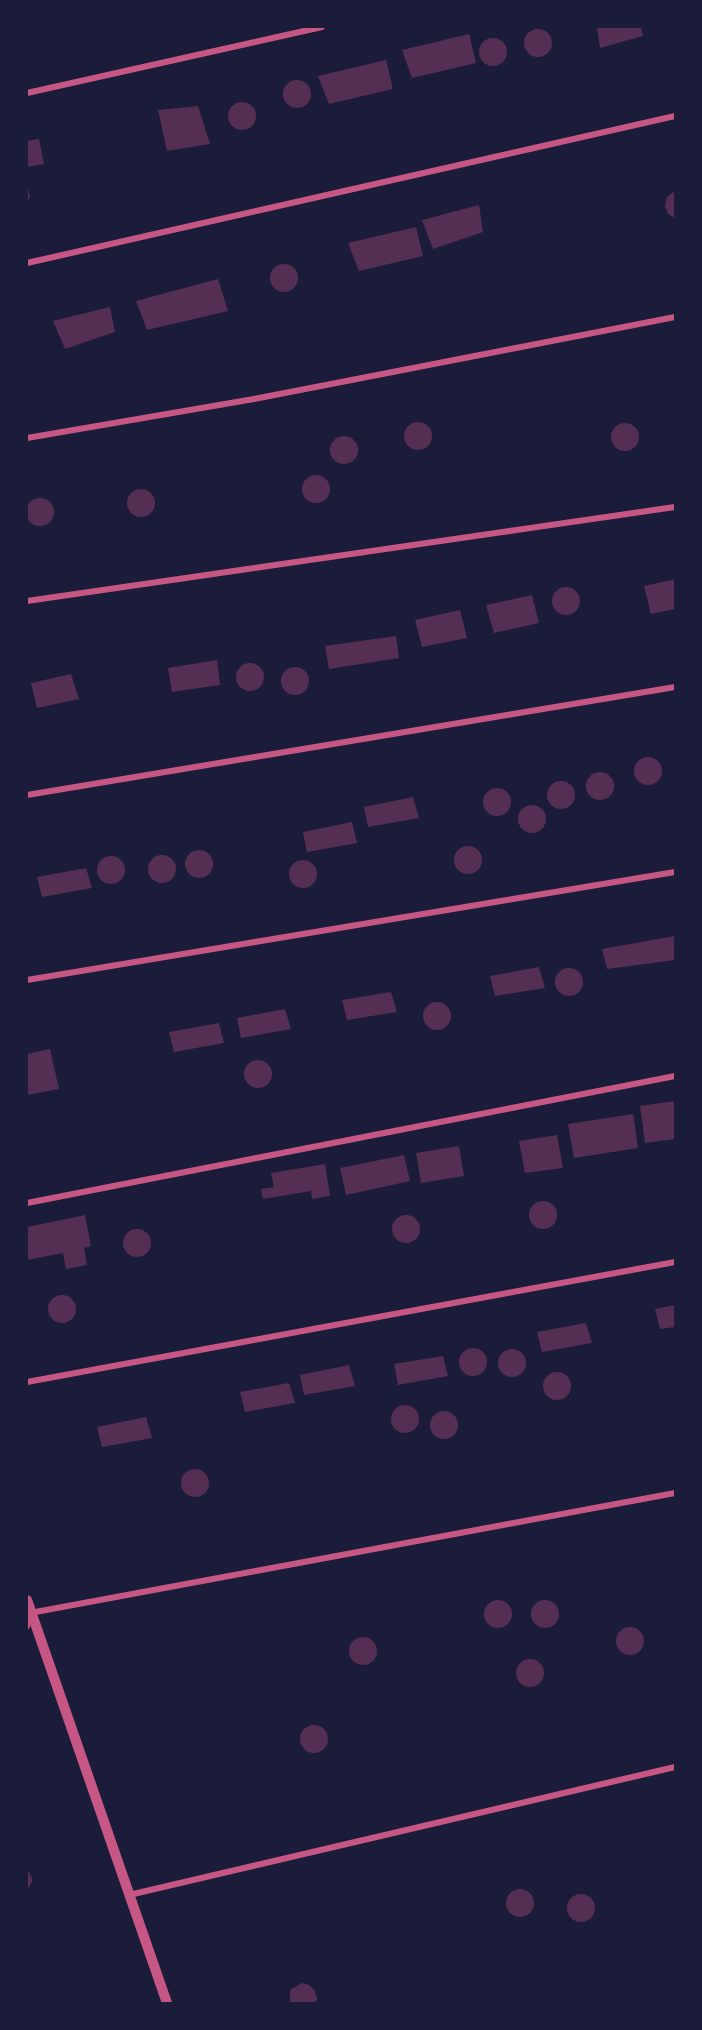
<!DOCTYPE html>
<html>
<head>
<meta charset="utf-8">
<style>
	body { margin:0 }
	#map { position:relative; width:702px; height:2030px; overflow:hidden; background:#1b1b3a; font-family:Commissioner,sans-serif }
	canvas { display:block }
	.frame { position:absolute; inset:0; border:28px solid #1b1b3a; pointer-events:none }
</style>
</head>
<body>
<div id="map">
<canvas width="702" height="2030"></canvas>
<div class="frame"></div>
</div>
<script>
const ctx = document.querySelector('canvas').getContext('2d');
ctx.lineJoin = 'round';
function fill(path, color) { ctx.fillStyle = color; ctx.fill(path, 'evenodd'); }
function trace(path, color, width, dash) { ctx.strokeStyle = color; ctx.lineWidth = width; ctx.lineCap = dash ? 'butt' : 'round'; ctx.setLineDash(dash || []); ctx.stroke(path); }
fill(new Path2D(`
	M597 27H641L643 36 600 48Z
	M524 43a14 14 0 1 1 28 0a14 14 0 1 1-28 0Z
	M469 34 476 63 412 78 402 50Z
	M479 52a14 14 0 1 1 28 0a14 14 0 1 1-28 0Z
	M386 60 393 89 329 104 318 76Z
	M283 94a14 14 0 1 1 28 0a14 14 0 1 1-28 0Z
	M228 116a14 14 0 1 1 28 0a14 14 0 1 1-28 0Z
	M198 106 210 144 167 151 158 110Z
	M39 139 44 164 27 167V141Z
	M27 184 30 196 27 204Z
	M675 191V218L668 214 665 206 667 197Z
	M479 205 483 232 433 249 422 220Z
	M416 227 423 256 359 271 348 243Z
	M270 278a14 14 0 1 1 28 0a14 14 0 1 1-28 0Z
	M218 279 228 311 147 330 136 301Z
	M110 307 115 332 65 349 53 321Z
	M404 436a14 14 0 1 1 28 0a14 14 0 1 1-28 0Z
	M611 437a14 14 0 1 1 28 0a14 14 0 1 1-28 0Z
	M330 450a14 14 0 1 1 28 0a14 14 0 1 1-28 0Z
	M302 489a14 14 0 1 1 28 0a14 14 0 1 1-28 0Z
	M127 503a14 14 0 1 1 28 0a14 14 0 1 1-28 0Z
	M26 512a14 14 0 1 1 28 0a14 14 0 1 1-28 0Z
	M675 579V609L651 614 644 586Z
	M552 601a14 14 0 1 1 28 0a14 14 0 1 1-28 0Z
	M532 595 539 623 494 633 486 605Z
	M460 610 467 638 422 647 415 620Z
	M396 636 399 658 329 669 325 646Z
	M217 660 220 685 172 692 168 668Z
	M236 677a14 14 0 1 1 28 0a14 14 0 1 1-28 0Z
	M281 681a14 14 0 1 1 28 0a14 14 0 1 1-28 0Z
	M71 674 79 699 37 708 31 683Z
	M634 771a14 14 0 1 1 28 0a14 14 0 1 1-28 0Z
	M586 786a14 14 0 1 1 28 0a14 14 0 1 1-28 0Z
	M547 795a14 14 0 1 1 28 0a14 14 0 1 1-28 0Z
	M483 802a14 14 0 1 1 28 0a14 14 0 1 1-28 0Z
	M413 797 419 818 368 827 364 807Z
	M518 819a14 14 0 1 1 28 0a14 14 0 1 1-28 0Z
	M352 822 357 843 307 852 303 832Z
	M454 860a14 14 0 1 1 28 0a14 14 0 1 1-28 0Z
	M185 864a14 14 0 1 1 28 0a14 14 0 1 1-28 0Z
	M148 869a14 14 0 1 1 28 0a14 14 0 1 1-28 0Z
	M97 870a14 14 0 1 1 28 0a14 14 0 1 1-28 0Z
	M289 874a14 14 0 1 1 28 0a14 14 0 1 1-28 0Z
	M86 868 92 888 42 897 37 877Z
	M675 936V960L607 969 602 949Z
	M539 967 545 988 495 996 490 976Z
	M555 982a14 14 0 1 1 28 0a14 14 0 1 1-28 0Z
	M391 992 397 1012 347 1020 342 1000Z
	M423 1016a14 14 0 1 1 28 0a14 14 0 1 1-28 0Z
	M285 1009 291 1029 241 1038 237 1018Z
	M219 1023 224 1043 174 1052 169 1032Z
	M50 1049 59 1089 27 1095V1054Z
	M244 1074a14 14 0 1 1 28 0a14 14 0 1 1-28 0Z
	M675 1101V1139L645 1143 640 1106Z
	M633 1114 638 1148 574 1158 568 1124Z
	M557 1135 563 1168 525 1173 519 1141Z
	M459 1146 464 1176 421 1183 416 1153Z
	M404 1155 410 1181 346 1195 340 1168Z
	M325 1164 330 1196 312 1199 311 1191 263 1199 261 1189 274 1187 271 1173Z
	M529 1215a14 14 0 1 1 28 0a14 14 0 1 1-28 0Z
	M392 1229a14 14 0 1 1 28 0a14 14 0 1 1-28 0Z
	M85 1215 91 1246 84 1248 87 1265 66 1269 63 1253 27 1260V1227Z
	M123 1243a14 14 0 1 1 28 0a14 14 0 1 1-28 0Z
	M48 1309a14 14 0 1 1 28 0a14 14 0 1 1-28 0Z
	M675 1305V1327L660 1329 655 1309Z
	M586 1323 592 1343 542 1352 537 1332Z
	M459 1362a14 14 0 1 1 28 0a14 14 0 1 1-28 0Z
	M498 1363a14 14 0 1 1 28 0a14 14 0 1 1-28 0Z
	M443 1356 448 1376 398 1385 394 1364Z
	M349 1365 355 1386 304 1395 300 1375Z
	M543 1386a14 14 0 1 1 28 0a14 14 0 1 1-28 0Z
	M289 1383 295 1403 245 1412 240 1392Z
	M391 1419a14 14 0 1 1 28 0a14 14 0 1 1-28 0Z
	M430 1425a14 14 0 1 1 28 0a14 14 0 1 1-28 0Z
	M146 1417 152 1438 102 1447 97 1427Z
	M181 1483a14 14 0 1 1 28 0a14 14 0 1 1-28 0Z
	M531 1614a14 14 0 1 1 28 0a14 14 0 1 1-28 0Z
	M484 1614a14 14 0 1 1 28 0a14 14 0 1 1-28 0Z
	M616 1641a14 14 0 1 1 28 0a14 14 0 1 1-28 0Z
	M349 1651a14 14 0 1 1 28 0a14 14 0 1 1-28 0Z
	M516 1673a14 14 0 1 1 28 0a14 14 0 1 1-28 0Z
	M300 1739a14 14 0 1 1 28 0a14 14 0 1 1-28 0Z
	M27 1868 33 1880 27 1890Z
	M506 1903a14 14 0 1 1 28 0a14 14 0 1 1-28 0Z
	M567 1908a14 14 0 1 1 28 0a14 14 0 1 1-28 0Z
	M302 1983 307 1984 314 1989 317 1998 316 2003H290V1990Z`), '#542f53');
trace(new Path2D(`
	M27 93 322 27
	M27 263 675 116
	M27 438 254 399 675 317
	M27 601 675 507
	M27 795 675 687
	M27 980 675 872
	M27 1203 675 1076
	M27 1382 675 1262
	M30 1613 675 1493
	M27 1626 31 1613
	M129 1895 675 1767`), '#c65784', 6);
trace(new Path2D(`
	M27 1600 167 2003`), '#c65784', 10);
</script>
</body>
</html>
